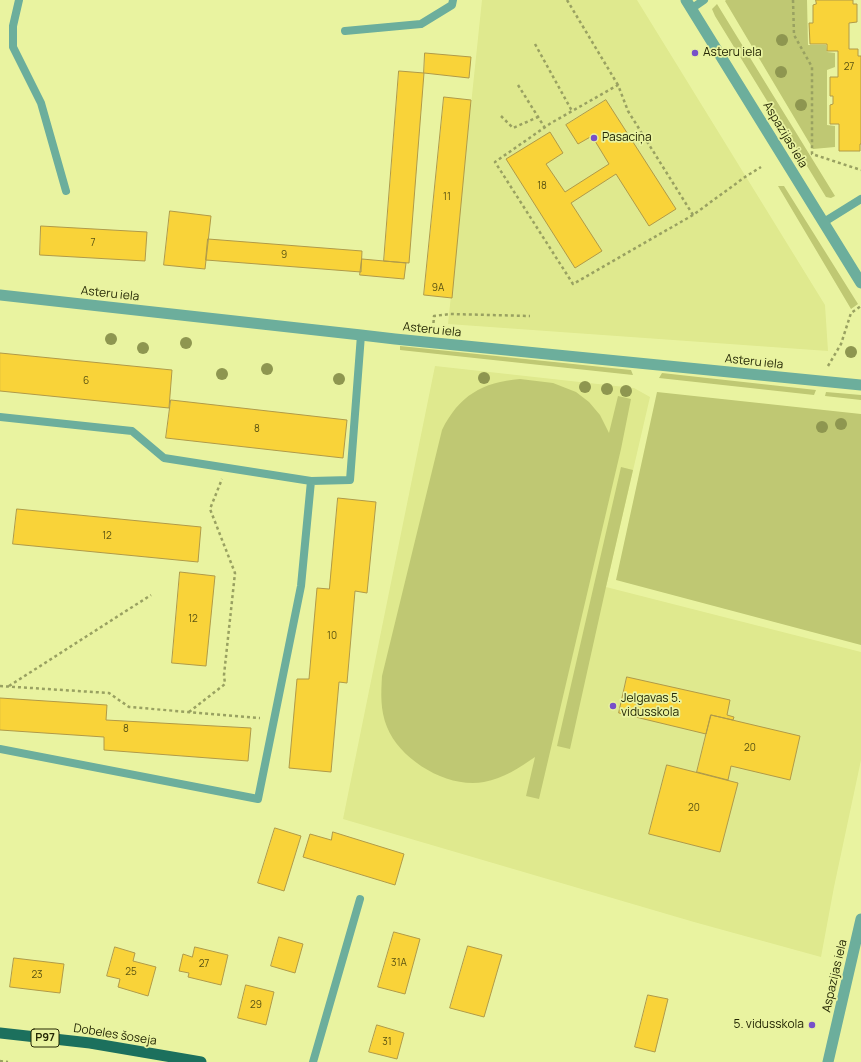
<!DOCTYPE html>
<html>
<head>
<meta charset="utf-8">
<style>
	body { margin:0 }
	canvas { display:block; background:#e9f3a0 }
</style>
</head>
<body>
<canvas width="861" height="1062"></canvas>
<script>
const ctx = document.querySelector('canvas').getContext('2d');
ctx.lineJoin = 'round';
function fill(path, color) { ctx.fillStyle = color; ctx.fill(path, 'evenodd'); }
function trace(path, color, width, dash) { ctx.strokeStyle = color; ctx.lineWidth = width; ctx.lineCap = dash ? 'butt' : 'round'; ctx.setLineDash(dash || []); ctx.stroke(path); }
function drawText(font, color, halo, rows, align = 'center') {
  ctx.font = font + ' Manrope,sans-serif'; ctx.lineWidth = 3.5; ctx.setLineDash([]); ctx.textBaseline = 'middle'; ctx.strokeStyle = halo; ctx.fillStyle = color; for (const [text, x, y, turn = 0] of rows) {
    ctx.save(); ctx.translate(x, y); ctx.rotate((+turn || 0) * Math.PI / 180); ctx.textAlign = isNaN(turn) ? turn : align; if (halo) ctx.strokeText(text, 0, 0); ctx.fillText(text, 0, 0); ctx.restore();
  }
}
fill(new Path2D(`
	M482 0H637L825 305 828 351 448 324Z
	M435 366 634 388 650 397 606 587 861 652V760L834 887 821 957 694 922 343 819Z`), '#dfe98e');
fill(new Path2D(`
	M726 0H807L808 45H826L827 52 835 53V67L827 70V125L835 126V147L813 149 725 1Z
	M717 4 835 196 831 198 826 197 715 16 712 9Z
	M778 186H784L858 304 851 309Z
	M400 346 631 370 633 375 400 350Z
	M662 373 816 390 814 395 659 378Z
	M520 379 553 383 576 392 589 402 600 415 609 433 618 396 631 399 621 449 539 799 526 796 535 757C519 768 504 778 484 782 448 789 400 760 387 727 380 710 381 693 382 676L442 430C459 396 482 382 520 379Z
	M657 392 861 414V645L616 580Z
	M826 392 861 395V400L825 396Z
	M621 467 633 470 606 587 570 749 557 746Z`), '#bfc873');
const building = new Path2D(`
	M816 0H853V4H857V22L849 23V49H858V56H861V144H860V151H839V124H830V105L833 104V96H830V77H838V51H827V44H810L809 23H813V5L816 4Z
	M425 53 471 57 469 78 424 73Z
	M399 71 424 73 409 263 384 261Z
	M444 97 471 100 452 298 424 295Z
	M606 100 676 209 649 226 616 174 571 203 602 251 575 268 506 159 550 132 563 153 546 164 565 192 609 164 592 136 578 144 566 125Z
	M170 211 211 216 205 269 164 265Z
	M41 226 147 232 145 261 40 255Z
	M208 239 362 251 361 272 206 260Z
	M362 259 406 263 404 279 360 275Z
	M0 353 172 370 169 408 0 391Z
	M171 400 347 420 343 458 166 438Z
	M338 498 376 502 367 593 355 591 347 683 339 682 331 772 289 768 297 679H309L317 588 329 589Z
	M17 509 201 527 198 562 13 544Z
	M180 572 215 576 206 666 172 663Z
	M627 677 730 700 727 715 734 717 733 720 711 715 706 734 619 713Z
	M0 698 107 705 106 720 251 728 248 761 104 750V737L0 730Z
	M711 715 800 736 790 780 731 766 728 780 697 772Z
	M667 765 738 783 720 852 649 834Z
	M275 828 301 836 284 891 258 883Z
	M333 832 404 854 395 885 303 857 310 834 331 840Z
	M394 932 420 939 405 994 378 987Z
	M279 937 303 944 295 973 271 966Z
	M468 946 502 955 484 1017 450 1008Z
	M115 947 135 953 133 961 156 967 148 996 118 987 120 979 107 976Z
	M195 947 228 955 221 985 188 977 189 973 179 971 183 954 192 957Z
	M14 958 64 964 60 993 10 987Z
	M246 985 274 992 266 1025 238 1018Z
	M648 995 668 999 655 1052 635 1047Z
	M377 1025 404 1033 397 1059 369 1052Z`);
fill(building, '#f9d339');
trace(building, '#b09a48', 1);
trace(new Path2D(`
	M567 0 618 85
	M793 0 794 35 812 67V154L861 170
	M535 44 572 111
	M518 85 545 128
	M501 116 513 128 538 117
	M693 215 573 284 495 162 551 123 618 85 628 111 693 215 745 177 761 167
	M433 329 434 316 450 314 530 316
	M828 366 841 344 851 313 861 306
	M0 686 109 693 129 707 260 718
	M9 686 151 595
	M189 712 225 684 224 675 235 573 210 509 222 479
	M0 1061 8 1062`), '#99a161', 2.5, [3, 3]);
trace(new Path2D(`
	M19 0 13 26V47L41 103 66 191
	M691 9 704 0
	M345 31 421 24 452 5 453 0
	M824 222 861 199
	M0 417 132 431 164 458 311 481
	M0 749 258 799 301 586 311 481 350 480 361 335
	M313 1062 360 899`), '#6cae9c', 8);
trace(new Path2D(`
	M686 0 861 283
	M0 295 361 335 395 339 861 385
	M828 1062 861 919`), '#6cae9c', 11);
trace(new Path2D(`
	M0 1033 90 1043 201 1062`), '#1c705d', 11);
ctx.fillStyle = '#8e9650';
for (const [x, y] of [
	[782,40],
	[781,72],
	[801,105],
	[111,339],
	[186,343],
	[143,348],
	[851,352],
	[267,369],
	[222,374],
	[484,378],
	[339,379],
	[585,387],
	[607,389],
	[626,391],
	[841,424],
	[822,427]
]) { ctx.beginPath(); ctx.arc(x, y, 6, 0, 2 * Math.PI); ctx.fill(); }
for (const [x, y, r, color] of [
	[695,53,4,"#7750c9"],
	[594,138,4,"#7750c9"],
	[613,706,4,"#7750c9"],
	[812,1025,4,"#7750c9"]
]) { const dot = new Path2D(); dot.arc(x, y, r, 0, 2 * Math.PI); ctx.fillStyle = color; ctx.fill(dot); trace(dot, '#e9f3a0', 1.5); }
drawText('10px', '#5a5312', null, [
	["27",849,67],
	["18",542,186],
	["11",447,197],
	["7",93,243],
	["9",284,255],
	["9A",438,288],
	["6",86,381],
	["8",257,429],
	["12",107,536],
	["12",193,619],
	["10",332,636],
	["8",126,729],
	["20",750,748],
	["20",694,808],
	["31A",399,963],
	["27",204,964],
	["25",131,972],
	["23",37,975],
	["29",256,1005],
	["31",387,1042]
]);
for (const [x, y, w] of [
	[45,1038,28]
]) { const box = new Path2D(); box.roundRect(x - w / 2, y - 9, w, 18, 3); ctx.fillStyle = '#e9f3a0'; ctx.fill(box); trace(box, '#252805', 1); }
drawText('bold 11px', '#252805', null, [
	["P97",45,1038]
]);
drawText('12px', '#252805', '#e9f3a0', [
	["Asteru iela",703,53],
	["Pasaciņa",602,138],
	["Jelgavas 5.",621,699],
	["vidusskola",621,713],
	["5. vidusskola",804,1025,"right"]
], 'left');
drawText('12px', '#252805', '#e9f3a0', [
	["Aspazijas iela",785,135,59],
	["Asteru iela",110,294,6],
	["Asteru iela",432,330,6],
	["Asteru iela",754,362,6],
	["Aspazijas iela",835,976,-77],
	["Dobeles šoseja",115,1035,9]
]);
</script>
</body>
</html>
